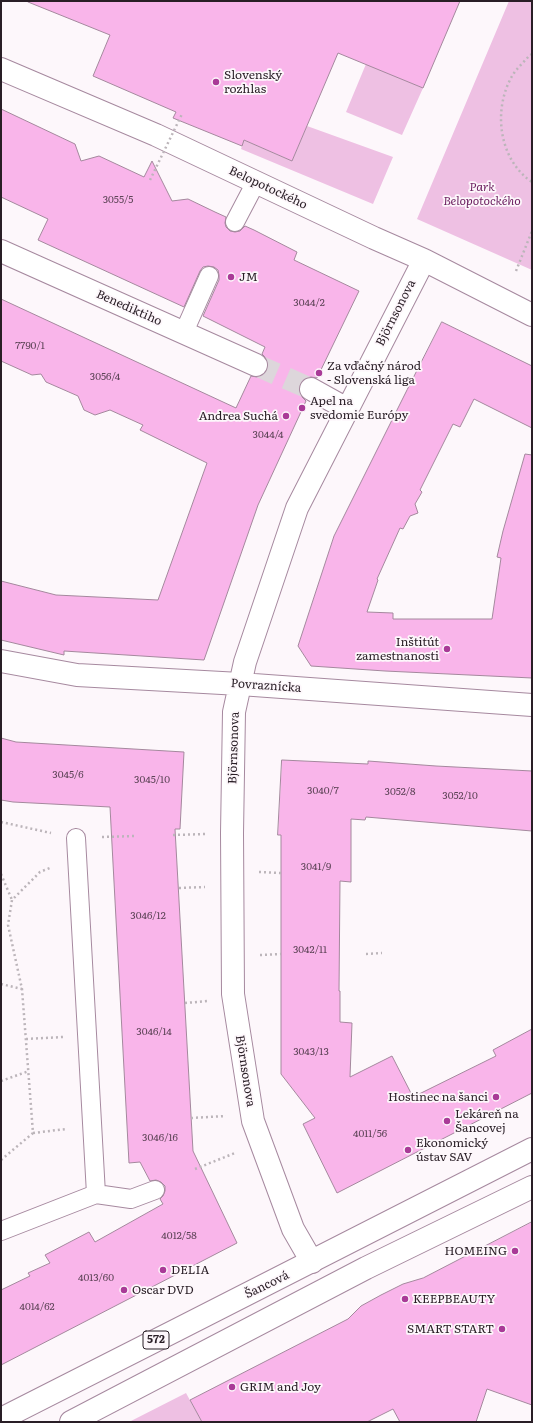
<!DOCTYPE html>
<html>
<head>
<meta charset="utf-8">
<style>
	body { margin:0 }
	#map { position:relative; width:533px; height:1423px; overflow:hidden; background:#fdf7fb; font-family:Literata,serif }
	canvas { display:block }
	.frame { position:absolute; inset:0; border:2px solid #291e26; pointer-events:none }
</style>
</head>
<body>
<div id="map">
<canvas width="533" height="1423"></canvas>
<div class="frame"></div>
</div>
<script>
const ctx = document.querySelector('canvas').getContext('2d');
ctx.lineJoin = 'round';
function fill(path, color) { ctx.fillStyle = color; ctx.fill(path, 'evenodd'); }
function trace(path, color, width, dash) { ctx.strokeStyle = color; ctx.lineWidth = width; ctx.lineCap = dash ? 'butt' : 'round'; ctx.setLineDash(dash || []); ctx.stroke(path); }
function drawText(font, color, halo, rows, align = 'center') {
  ctx.font = font + ' Literata,serif'; ctx.lineWidth = 3.5; ctx.setLineDash([]); ctx.textBaseline = 'middle'; ctx.strokeStyle = halo; ctx.fillStyle = color; for (const [text, x, y, turn = 0] of rows) {
    ctx.save(); ctx.translate(x, y); ctx.rotate((+turn || 0) * Math.PI / 180); ctx.textAlign = isNaN(turn) ? turn : align; if (halo) ctx.strokeText(text, 0, 0); ctx.fillText(text, 0, 0); ctx.restore();
  }
}
fill(new Path2D(`
	M509 1H532V270L417 219Z
	M366 64 423 88 402 135 346 112Z
	M307 126 393 157 373 204 241 149 244 140 292 161Z
	M186 1393 202 1422H129Z`), '#eec0e3');
const building = new Path2D(`
	M28 1H460L423 88 338 53 292 161 244 140 242 146 173 118 176 112 93 76 110 35 28 2Z
	M1 109 75 144 81 161 99 156 144 177 152 161 172 201 188 199 215 212 226 217 225 223 226 227 230 231 235 232 240 231 245 226 254 230 297 252 294 260 359 291 317 378 311 377 305 378 300 383 299 390 300 395 306 401 258 505 204 660 64 651V655L1 640V581L56 595 158 600 207 463 140 430 143 425 110 410 95 415 84 410 78 396 46 382 41 374 32 375 1 361V299L236 408 251 376 257 377 263 375 267 370 268 364 266 358 262 354 265 347 203 316 219 280V275L218 270 214 267 208 266 203 267 200 271 184 307 38 240 48 219 1 197Z
	M442 322 532 366V428L474 399 460 427 453 424 420 490 422 492 415 504 418 513 410 516 403 529 400 528 377 579 378 580 367 612 393 613V619H492L501 558 497 557 503 531 525 454 532 455V678L385 671 311 666 298 646 334 536 407 390Z
	M1 738 16 742 184 752 180 829H175L193 1151 237 1243 1 1365V1290L30 1276 28 1273 50 1263 45 1255 89 1232 95 1242 163 1204 160 1199 163 1196 165 1191V1186L161 1182 156 1180 150 1181 140 1162 129 1163 110 807 13 802 1 800Z
	M282 760 368 764V761L436 766 532 771V831L366 817 365 820 351 819V882L340 881 339 991H340V1022L352 1023 350 1077 392 1056 413 1097 496 1056 493 1050 532 1029V1093L337 1193 303 1124 315 1118 281 1074V835H278Z
	M532 1222V1405L487 1389 476 1422H400L393 1409 367 1422H202L190 1400 348 1319 361 1306 381 1295 403 1284 423 1278Z`);
fill(building, '#f9b5ea');
trace(building, '#a4889d', 1);
trace(new Path2D(`
	M256 365 311 389`), '#ddd6db', 22, [22, 11]);
const lane = new Path2D(`
	M235 222 256 182
	M184 332 209 276
	M96 1194 131 1199 155 1190
	M1 1231 96 1194 76 838`);
const street = new Path2D(`
	M1 69 156 135 374 238 424 260 532 315
	M1 251 256 365
	M311 389 347 409
	M1 661 77 675 240 684 532 705
	M312 1262 293 1229 253 1121 233 994 232 833 234 712 245 662 297 508 424 260`);
const primary = new Path2D(`
	M1 1419C178 1329 355 1240 532 1149
	M71 1422 366 1268 532 1187`);
trace(lane, '#a6899f', 20);
trace(street, '#a6899f', 24);
trace(primary, '#a6899f', 24);
trace(new Path2D(`
	M532 54 529 56C523 63 515 70 511 78 493 111 499 160 532 182
	M516 271 532 231
	M1 822 51 833
	M173 835 206 834
	M102 837 135 836
	M259 872 281 873
	M1 874 12 900
	M179 888 205 887
	M366 954 382 953
	M260 955 281 954
	M1 984 22 989
	M185 1003 208 1001
	M26 1039 63 1037
	M1 1081 29 1071
	M191 1118 226 1116
	M33 1133 66 1129
	M1 1160 33 1133 22 989 8 925 12 900 40 872 52 867
	M195 1169 235 1153`), '#bcb5ba', 2.5, [2, 3]);
trace(lane, '#fff', 18);
trace(street, '#fff', 22);
trace(primary, '#fff', 22);
trace(new Path2D(`
	M150 180 182 114`), '#bcb5ba', 2.5, [2, 3]);
for (const [x, y, r, color] of [
	[216,82,4,"#a93a97"],
	[231,277,4,"#a93a97"],
	[319,373,4,"#a93a97"],
	[302,408,4,"#a93a97"],
	[286,416,4,"#a93a97"],
	[447,649,4,"#a93a97"],
	[496,1097,4,"#a93a97"],
	[447,1121,4,"#a93a97"],
	[408,1150,4,"#a93a97"],
	[515,1251,4,"#a93a97"],
	[163,1270,4,"#a93a97"],
	[124,1290,4,"#a93a97"],
	[405,1299,4,"#a93a97"],
	[502,1329,4,"#a93a97"],
	[232,1387,4,"#a93a97"]
]) { const dot = new Path2D(); dot.arc(x, y, r, 0, 2 * Math.PI); ctx.fillStyle = color; ctx.fill(dot); trace(dot, '#fdf7fb', 1.5); }
drawText('10px', '#5d4457', null, [
	["3055/5",118,200],
	["3044/2",309,303],
	["7790/1",30,346],
	["3056/4",105,377],
	["3044/4",268,435],
	["3045/6",68,775],
	["3045/10",152,780],
	["3040/7",323,791],
	["3052/8",400,792],
	["3052/10",460,796],
	["3041/9",316,867],
	["3046/12",148,916],
	["3042/11",310,950],
	["3046/14",154,1032],
	["3043/13",311,1052],
	["4011/56",370,1134],
	["3046/16",160,1138],
	["4012/58",179,1236],
	["4013/60",96,1278],
	["4014/62",37,1307]
]);
for (const [x, y, w] of [
	[156,1340,26]
]) { const box = new Path2D(); box.roundRect(x - w / 2, y - 9, w, 18, 3); ctx.fillStyle = '#fdf7fb'; ctx.fill(box); trace(box, '#291e26', 1); }
drawText('bold 11px', '#291e26', null, [
	["572",156,1340]
]);
drawText('12px', '#291e26', '#fdf7fb', [
	["Slovenský",224,75],
	["rozhlas",224,89],
	["JM",239,277],
	["Za vďačný národ",327,366],
	["- Slovenská liga",327,380],
	["Apel na",310,401],
	["svedomie Európy",310,415],
	["Andrea Suchá",278,416,"right"],
	["Inštitút",439,642,"right"],
	["zamestnanosti",439,656,"right"],
	["Hostinec na šanci",488,1097,"right"],
	["Lekáreň na",455,1114],
	["Šancovej",455,1128],
	["Ekonomický",416,1143],
	["ústav SAV",416,1157],
	["HOMEING",507,1251,"right"],
	["DELIA",171,1270],
	["Oscar DVD",132,1290],
	["KEEPBEAUTY",413,1299],
	["SMART START",494,1329,"right"],
	["GRIM and Joy",240,1387]
], 'left');
drawText('italic 12px', '#6c1f60', '#fdf7fb', [
	["Park",482,187],
	["Belopotockého",482,201]
]);
drawText('12px', '#291e26', '#fdf7fb', [
	["Belopotockého",268,188,25],
	["Benediktiho",129,308,24],
	["Björnsonova",396,313,-63],
	["Povraznícka",266,686,4],
	["Björnsonova",234,748,-88],
	["Björnsonova",245,1071,81],
	["Šancová",267,1285,-26]
]);
</script>
</body>
</html>
